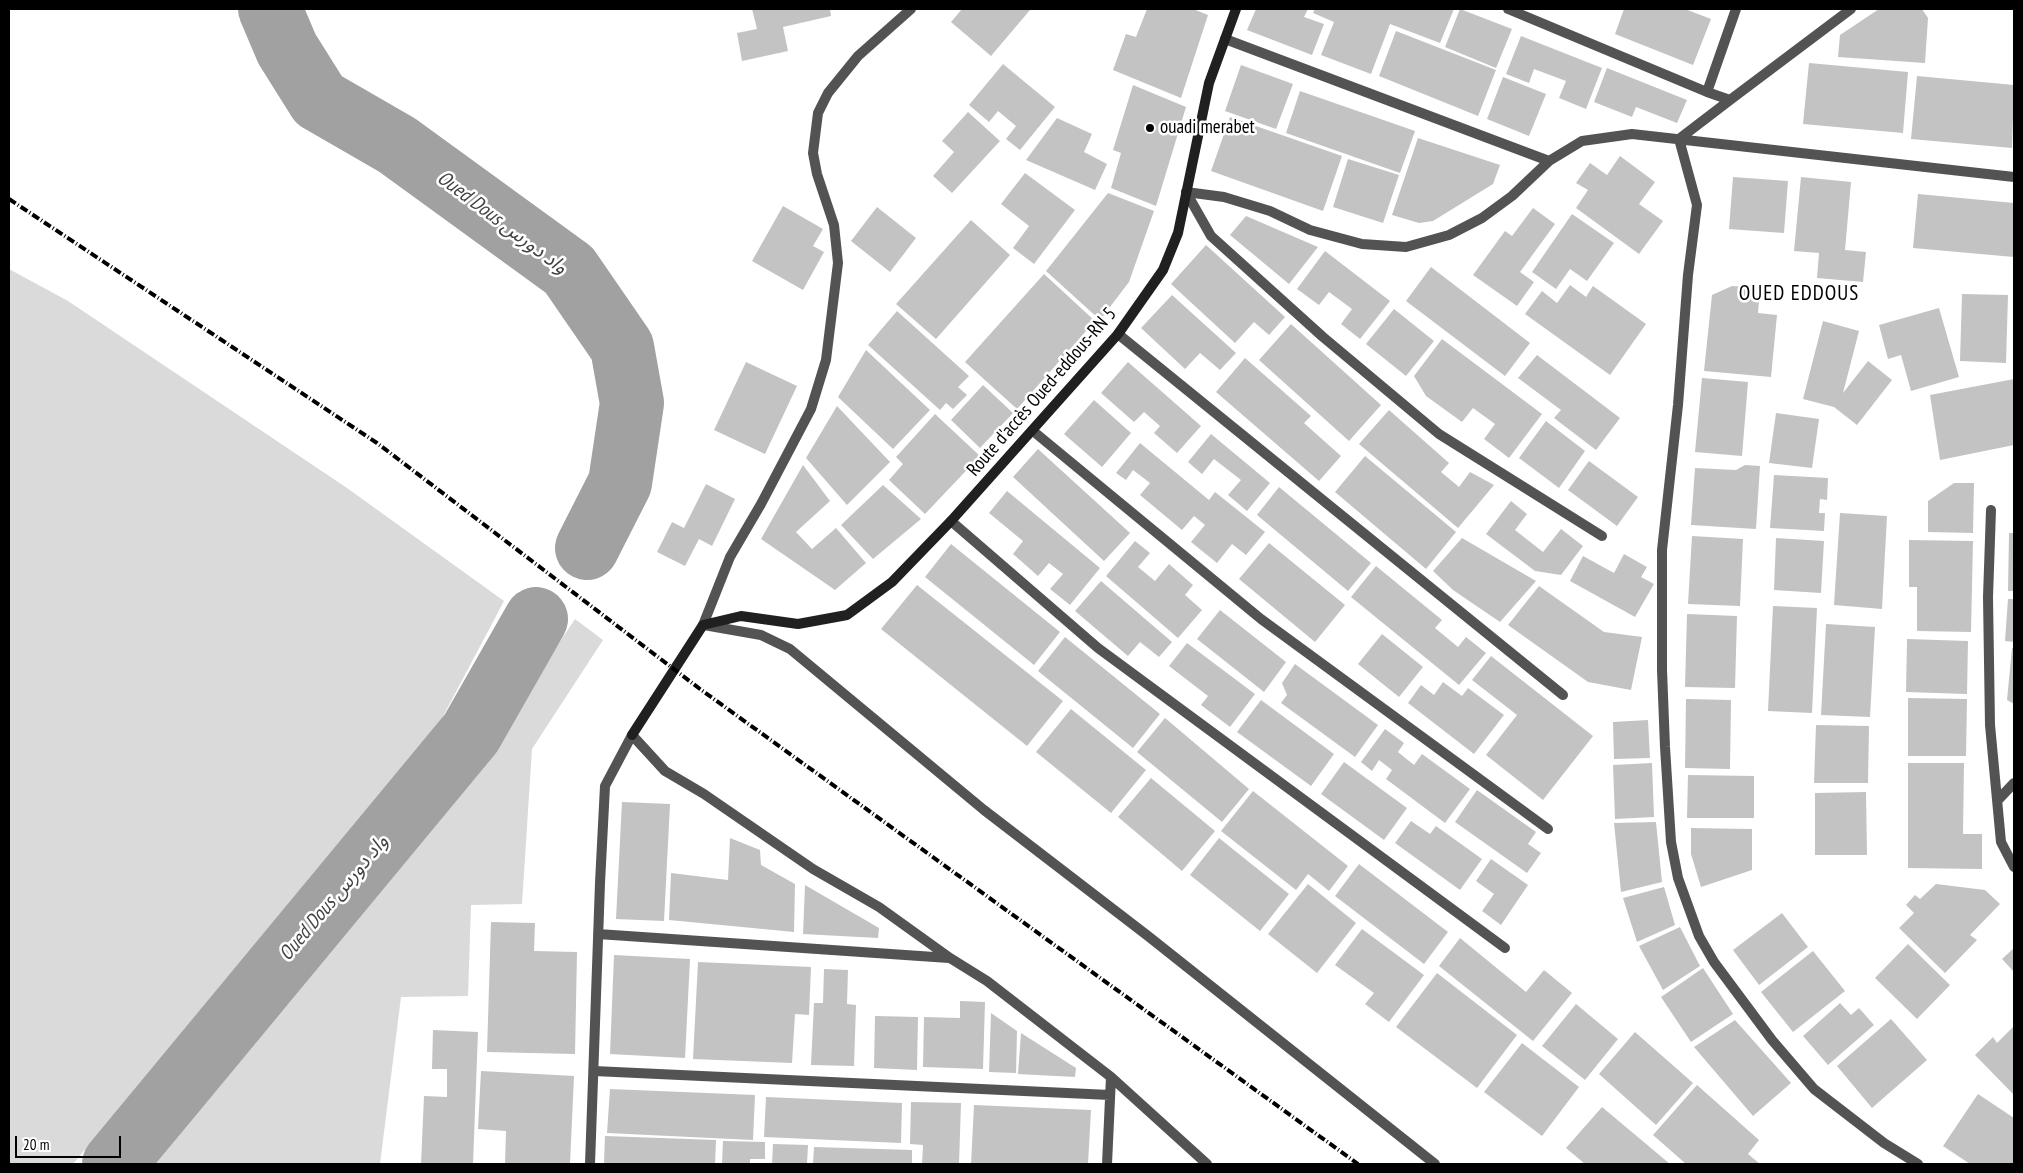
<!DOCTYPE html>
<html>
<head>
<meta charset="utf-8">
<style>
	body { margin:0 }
	#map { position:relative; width:2023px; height:1173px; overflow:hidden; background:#fff; font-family:"PT Sans Narrow",sans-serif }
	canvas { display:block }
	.frame { position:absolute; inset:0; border:10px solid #000; pointer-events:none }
	.scale { position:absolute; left:15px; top:1136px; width:106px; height:22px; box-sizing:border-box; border:2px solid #000; border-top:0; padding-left:6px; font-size:15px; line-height:18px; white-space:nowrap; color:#000; -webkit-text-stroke:4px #fff; paint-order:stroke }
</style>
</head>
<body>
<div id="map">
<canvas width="2023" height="1173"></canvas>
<div class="frame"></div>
<div class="scale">20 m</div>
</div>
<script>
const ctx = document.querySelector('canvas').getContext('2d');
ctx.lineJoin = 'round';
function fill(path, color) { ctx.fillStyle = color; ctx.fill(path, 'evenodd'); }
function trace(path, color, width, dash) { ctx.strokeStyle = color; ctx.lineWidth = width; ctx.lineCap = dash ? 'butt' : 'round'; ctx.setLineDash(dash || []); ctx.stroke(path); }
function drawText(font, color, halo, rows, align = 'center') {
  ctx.font = font + ' "PT Sans Narrow","Noto Sans Arabic",sans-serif'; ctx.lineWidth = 5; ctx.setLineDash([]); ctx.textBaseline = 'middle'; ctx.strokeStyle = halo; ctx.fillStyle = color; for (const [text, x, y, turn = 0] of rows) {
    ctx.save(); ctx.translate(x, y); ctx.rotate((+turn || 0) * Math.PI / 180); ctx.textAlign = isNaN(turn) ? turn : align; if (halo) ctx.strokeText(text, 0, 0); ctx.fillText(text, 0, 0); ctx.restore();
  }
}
fill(new Path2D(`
	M9 269 68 301 347 488 504 601 440 722 73 1164H9Z
	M575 619 603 640 532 749 522 904 471 905 468 996 401 997 380 1164H156L487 751Z`), '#dadada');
trace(new Path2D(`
	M270 9 287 49 319 100 397 145 569 270 622 347 632 403 620 483 587 548
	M114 1164 471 733 536 619`), '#a1a1a1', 64);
fill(new Path2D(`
	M752 9H830L831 16 783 27 788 51 742 61 737 33 757 29Z
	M962 9H1028L1030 10 991 56 951 22Z
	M1147 9H1193L1208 15 1181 98 1113 70 1126 34 1136 37Z
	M1256 9H1308L1304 17 1324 24 1312 55 1247 30Z
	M1315 9H1454L1440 43 1390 24 1371 74 1321 55 1334 22 1313 13Z
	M1460 9 1512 29 1496 68 1445 47Z
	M1624 9H1685L1711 19 1693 65 1615 34Z
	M1879 9H1922L1928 18 1925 63 1838 57 1840 35Z
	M1396 31 1496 70 1478 116 1379 76Z
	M1521 36 1602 68 1586 109 1559 98 1566 81 1534 69 1529 83 1506 74Z
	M1809 63 1908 72 1903 133 1803 124Z
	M1003 64 1055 107 1020 150 1006 139 1016 126 998 111 989 122 969 105Z
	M1241 65 1293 84 1276 129 1225 111Z
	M1607 68 1687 100 1677 123 1636 107 1632 117 1594 102Z
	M1917 76 2014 85 2012 148 1911 139Z
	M1503 77 1546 94 1529 136 1487 119Z
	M1133 85 1186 107 1156 206 1111 188 1121 153 1113 150Z
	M1300 91 1415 131 1400 173 1286 133Z
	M968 112 1000 141 952 193 933 176 954 152 942 141Z
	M1230 117 1342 156 1323 211 1211 171Z
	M1057 118 1092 134 1084 152 1107 164 1095 190 1026 160Z
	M1418 138 1500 165 1493 184 1433 221 1419 223 1392 215Z
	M1620 156 1655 182 1639 204 1663 221 1639 254 1576 208 1588 190 1576 183 1590 163 1607 175Z
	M1348 159 1399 175 1383 223 1333 207Z
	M1025 173 1075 210 1034 264 1013 248 1029 226 1001 204Z
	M1733 177 1788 181 1784 233 1729 229Z
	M1801 177 1851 182 1845 250 1866 252 1863 282 1817 278 1819 253 1794 251Z
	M1108 193 1154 211 1129 282 1100 320 1046 271Z
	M1918 194 2014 203V257L1913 248Z
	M783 206 823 229 813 246 824 252 803 290 752 261Z
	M877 207 916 238 890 272 851 241Z
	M1533 208 1555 224 1520 272 1534 282 1517 306 1473 275 1505 231 1512 236Z
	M1572 214 1614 243 1587 281 1570 269 1556 289 1532 272Z
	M1246 216 1318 247 1289 284 1230 235Z
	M971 220 1010 255 936 339 896 304Z
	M1206 245 1285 317 1269 335 1254 322 1235 343 1171 284Z
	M1325 251 1390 301 1360 339 1341 324 1352 309 1329 292 1319 305 1297 289Z
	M1431 267 1530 343 1505 376 1406 301Z
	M1044 274 1095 321 1017 409 965 362Z
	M1570 285 1586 297 1593 286 1646 324 1610 375 1525 314 1542 291 1557 303Z
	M1732 286 1760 288 1758 313 1777 315 1771 377 1704 371 1712 295Z
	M1962 294 2008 295 2006 363 1960 361Z
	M1172 295 1236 353 1220 370 1200 353 1185 369 1141 328Z
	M1939 308 1959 377 1911 391 1901 355 1888 359 1879 325Z
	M1394 309 1434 341 1406 376 1366 344Z
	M897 311 969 376 958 387 967 395 953 409 946 403 940 410 868 345Z
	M1823 321 1859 331 1843 393 1868 361 1892 380 1857 425 1834 407 1803 399Z
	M1291 324 1381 405 1349 441 1259 360Z
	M1442 339 1542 414 1509 458 1484 439 1495 424 1473 408 1462 422 1426 396 1414 376Z
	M866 350 930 410 893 449 838 397Z
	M1537 355 1620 418 1596 450 1554 418 1561 410 1518 378Z
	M1245 358 1311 416 1304 423 1341 456 1319 481 1216 392Z
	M746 362 797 386 765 454 714 430Z
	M1128 362 1201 426 1177 453 1154 433 1160 426 1144 412 1134 422 1101 393Z
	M1702 378 1748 382 1742 456 1695 452Z
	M2014 379V445L1940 460 1930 395Z
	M983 385 1013 413 980 448 951 420Z
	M1094 400 1131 433 1102 467 1064 434Z
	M837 406 890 462 847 505 806 458Z
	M1389 410 1449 463 1441 472 1459 487 1470 472 1494 485 1458 528 1359 444Z
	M1776 413 1819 419 1812 468 1769 463Z
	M935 414 980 456 925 514 889 480 903 464 896 457Z
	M1546 421 1585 451 1559 488 1519 458Z
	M1211 434 1270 483 1247 511 1228 495 1241 480 1214 459 1202 474 1188 462Z
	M1140 443 1209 500 1215 492 1265 532 1246 555 1232 544 1217 563 1191 542 1205 525 1194 516 1182 530 1140 495 1150 483 1133 470 1126 480 1116 473Z
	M1038 449 1130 533 1104 561 1013 477Z
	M1365 456 1456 532 1426 569 1335 492Z
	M1589 461 1638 497 1617 526 1568 490Z
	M803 465 830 501 796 532 812 549 836 528 866 563 835 590 761 539Z
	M1745 465 1760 466 1756 529 1691 525 1695 468 1736 470Z
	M1774 475 1828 478 1827 500 1820 499 1819 513H1825L1824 531 1770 528Z
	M1954 483H1974L1973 533 1928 532V501Z
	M706 484 735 499 712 546 699 539 685 566 657 552 672 522 684 528Z
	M883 485 921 519 873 559 841 525Z
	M1279 487 1371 563 1348 591 1257 515Z
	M1007 491 1100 568 1070 605 1050 589 1063 574 1049 563 1038 576 1013 554 1023 541 989 513Z
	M1511 501 1527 514 1515 530 1543 552 1561 529 1583 546 1561 575 1535 571 1486 534Z
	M1840 513 1887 516 1882 609 1834 605Z
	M2009 533H2014V591H2008Z
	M1692 536 1743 539 1740 606 1688 604Z
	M1462 538 1536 581 1500 622 1453 590 1433 571Z
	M1776 538 1824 541 1821 593 1774 590Z
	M1909 540 1973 541 1971 632 1917 631V587H1909Z
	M1135 541 1150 553 1138 567 1155 581 1169 564 1193 585 1185 595 1202 610 1178 638 1106 576Z
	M1269 543 1345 605 1315 642 1239 579Z
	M951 544 1060 632 1034 665 925 577Z
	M1624 554 1647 567 1641 577 1654 584 1635 617 1570 581 1583 556 1614 573Z
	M1376 566 1442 620 1435 628 1458 647 1466 637 1486 653 1459 685 1351 597Z
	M1101 581 1172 642 1159 657 1140 642 1128 656 1075 611Z
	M917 585 1063 701 1027 746 881 629Z
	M1539 586 1604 632 1642 637 1631 690 1588 682 1508 625Z
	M2008 599H2014V642L2005 641Z
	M1773 606 1817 608 1812 713 1768 711Z
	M1220 610 1286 662 1264 692 1197 639Z
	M1687 614 1737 616 1735 688 1685 687Z
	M1826 624 1875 627 1870 717 1821 715Z
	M1382 634 1423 667 1399 697 1358 664Z
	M1065 637 1160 714 1133 748 1038 671Z
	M1907 639 1968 641 1967 694 1906 692Z
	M1187 643 1255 694 1230 727 1201 705 1208 696 1169 666Z
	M2012 648H2014V704L2007 700Z
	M1491 656 1593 736 1543 800 1486 755 1517 715 1472 680Z
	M1295 664 1378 725 1355 757 1281 703 1287 695 1282 683Z
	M1443 682 1462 696 1468 688 1504 715 1474 754 1408 703 1421 685 1434 695Z
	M1908 698 1967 699 1966 756H1908Z
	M1686 699 1731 700 1730 769 1685 768Z
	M1261 700 1334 754 1311 786 1237 732Z
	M1071 709 1146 770 1111 813 1036 752Z
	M1165 718 1249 789 1222 822 1137 752Z
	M1648 720 1650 758 1614 759 1613 722Z
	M1816 725 1869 726 1868 783H1814Z
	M1385 729 1404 743 1398 752 1414 765 1422 754 1470 789 1445 823 1386 779 1392 770 1379 760 1372 771 1361 762Z
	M1344 762 1407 808 1384 840 1321 794Z
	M1652 763 1654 817 1615 819 1613 765Z
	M1908 763H1964L1963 834H1982V869L1908 868Z
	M1688 775 1754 776V818H1687Z
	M1151 778 1215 831 1182 871 1118 817Z
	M1477 790 1536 832 1528 844 1541 853 1527 873 1455 822Z
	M1253 791 1348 866 1329 891 1308 874 1296 890 1221 831Z
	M1866 792 1867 855H1815V793Z
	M622 802 670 804 664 921 616 919Z
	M1411 821 1430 834 1436 826 1482 859 1460 890 1395 843Z
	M1656 822 1662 882 1621 892 1614 823Z
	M1691 828 1752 829V870L1701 887 1691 854Z
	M730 838 760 850 761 865 795 884 794 932 669 920 671 873 728 880Z
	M1219 838 1289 894 1260 931 1190 875Z
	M1491 859 1528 885 1501 925 1482 911 1494 894 1476 881Z
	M1359 864 1448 932 1424 964 1335 896Z
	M1308 884 1356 923 1317 973 1268 934Z
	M1936 884 1985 890 2000 904 1970 935 1977 940 1945 973 1899 928 1914 913 1906 905 1915 895 1920 899Z
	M805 885 879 928 878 938 803 934Z
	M1664 887 1675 925 1637 942 1623 898Z
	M1782 913 1808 947 1759 985 1733 950Z
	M491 922 535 923 534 951 577 952 575 1054 487 1052Z
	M1680 927 1700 966 1663 990 1639 946Z
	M1362 929 1424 975 1389 1022 1365 1004 1374 993 1335 965Z
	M1460 938 1526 992 1544 970 1572 993 1533 1041 1439 966Z
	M1908 944 1950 985 1917 1019 1875 978Z
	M2014 948V972L2002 959Z
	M1813 951 1845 991 1793 1032 1761 992Z
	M614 955 690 959 685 1058 610 1054Z
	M698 962 811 967 809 1015 795 1014 792 1063 693 1059Z
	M1703 968 1733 1014 1691 1042 1661 997Z
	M824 969 848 970 847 1004 856 1005 854 1066 811 1065 814 1003H823Z
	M1437 973 1517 1035 1477 1088 1396 1027Z
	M960 1001 985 1002 983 1069 923 1067 924 1017 960 1018Z
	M1840 1003 1851 1015 1859 1008 1874 1025 1828 1065 1803 1036Z
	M1576 1004 1618 1039 1585 1080 1542 1046Z
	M991 1013 1017 1031 1016 1073 989 1072Z
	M875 1016 918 1017 917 1070 874 1068Z
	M1891 1019 1927 1060 1872 1108 1837 1066Z
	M1735 1020 1791 1083 1753 1116 1694 1047Z
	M2014 1026V1095L1975 1055 1993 1037 1997 1043Z
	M433 1030 478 1032 473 1164H421L424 1096 447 1097V1069H432Z
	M1635 1032 1693 1083 1656 1125 1599 1074Z
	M1021 1033 1076 1068 1075 1077 1018 1074Z
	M1522 1043 1579 1087 1542 1136 1484 1092Z
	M481 1071 574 1076 570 1164H505L506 1131 478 1129Z
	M1697 1085 1759 1140 1748 1154 1760 1164H1686L1653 1135Z
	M610 1089 755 1095 753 1140 607 1133Z
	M1978 1094 2014 1118V1164H1970L1943 1146Z
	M766 1097 902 1103 901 1143 764 1137Z
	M911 1102 961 1103 959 1164H922L923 1145 910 1144Z
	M974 1105 1091 1110 1088 1164H971Z
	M1602 1107 1670 1164H1585L1566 1148Z
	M605 1136 716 1140 715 1164H604Z
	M723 1141 765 1142V1159H750V1164H722Z
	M773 1144 808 1145 807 1164H772Z
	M814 1147 912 1150V1164H813Z`), '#c3c3c3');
trace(new Path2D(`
	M1186 192 1211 236 1323 337 1439 434 1602 536
	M1118 334 1563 695
	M1033 431 1261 619 1548 829
	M1991 510 1988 597 1990 725 2001 842 2014 867
	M951 521 1098 648 1505 948
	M703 625 730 557 761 504 811 409 826 360 838 263 834 225 817 174 813 153 818 113 828 93 858 56 911 9
	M1998 800 2014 783`), '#535353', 10);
trace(new Path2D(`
	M1508 9 1707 92
	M1736 9 1707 92 1730 100 1679 139 1697 205 1688 275 1678 405 1662 550V670L1665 747 1671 842 1678 878 1699 936 1714 962 1772 1040 1814 1089 1884 1143 1918 1164
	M1225 39 1549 161
	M1730 100 1851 9
	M1186 192 1224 197 1270 211 1310 230 1362 244 1406 247 1449 235 1482 218 1512 196 1549 161 1582 141 1632 134 2014 177
	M704 625 761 635 790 649 984 810 1148 936 1435 1164
	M598 934 949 958
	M594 1071 1110 1095
	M590 1164 600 883 605 786 632 735 665 771 704 794 813 869 879 907 950 958 987 981 1111 1077 1207 1164
	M1107 1164 1111 1077`), '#535353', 10);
trace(new Path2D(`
	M632 735 703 625 741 616 798 624 847 615 892 582 951 521 1118 334 1163 270 1178 233 1209 83 1236 9`), '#202020', 10);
trace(new Path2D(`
	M9 199 377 443 700 689 1358 1164`), '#000', 4, [8, 2.5, 1, 2.5]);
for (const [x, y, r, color] of [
	[1150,128,5,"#000"]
]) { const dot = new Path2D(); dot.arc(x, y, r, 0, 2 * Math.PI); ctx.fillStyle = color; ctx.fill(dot); trace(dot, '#fff', 2); }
drawText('19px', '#000', '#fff', [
	["ouadi merabet",1160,128]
], 'left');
drawText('19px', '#000', '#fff', [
	["Route d'accès Oued-eddous-RN 5",1042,392,-49]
]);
drawText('italic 20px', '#424242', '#fff', [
	["Oued Dous واد دورس",502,223,37],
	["Oued Dous واد دورس",334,898,-50]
]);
ctx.letterSpacing = '1px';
drawText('21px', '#000', '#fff', [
	["OUED EDDOUS",1799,294]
]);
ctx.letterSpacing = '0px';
</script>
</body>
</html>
